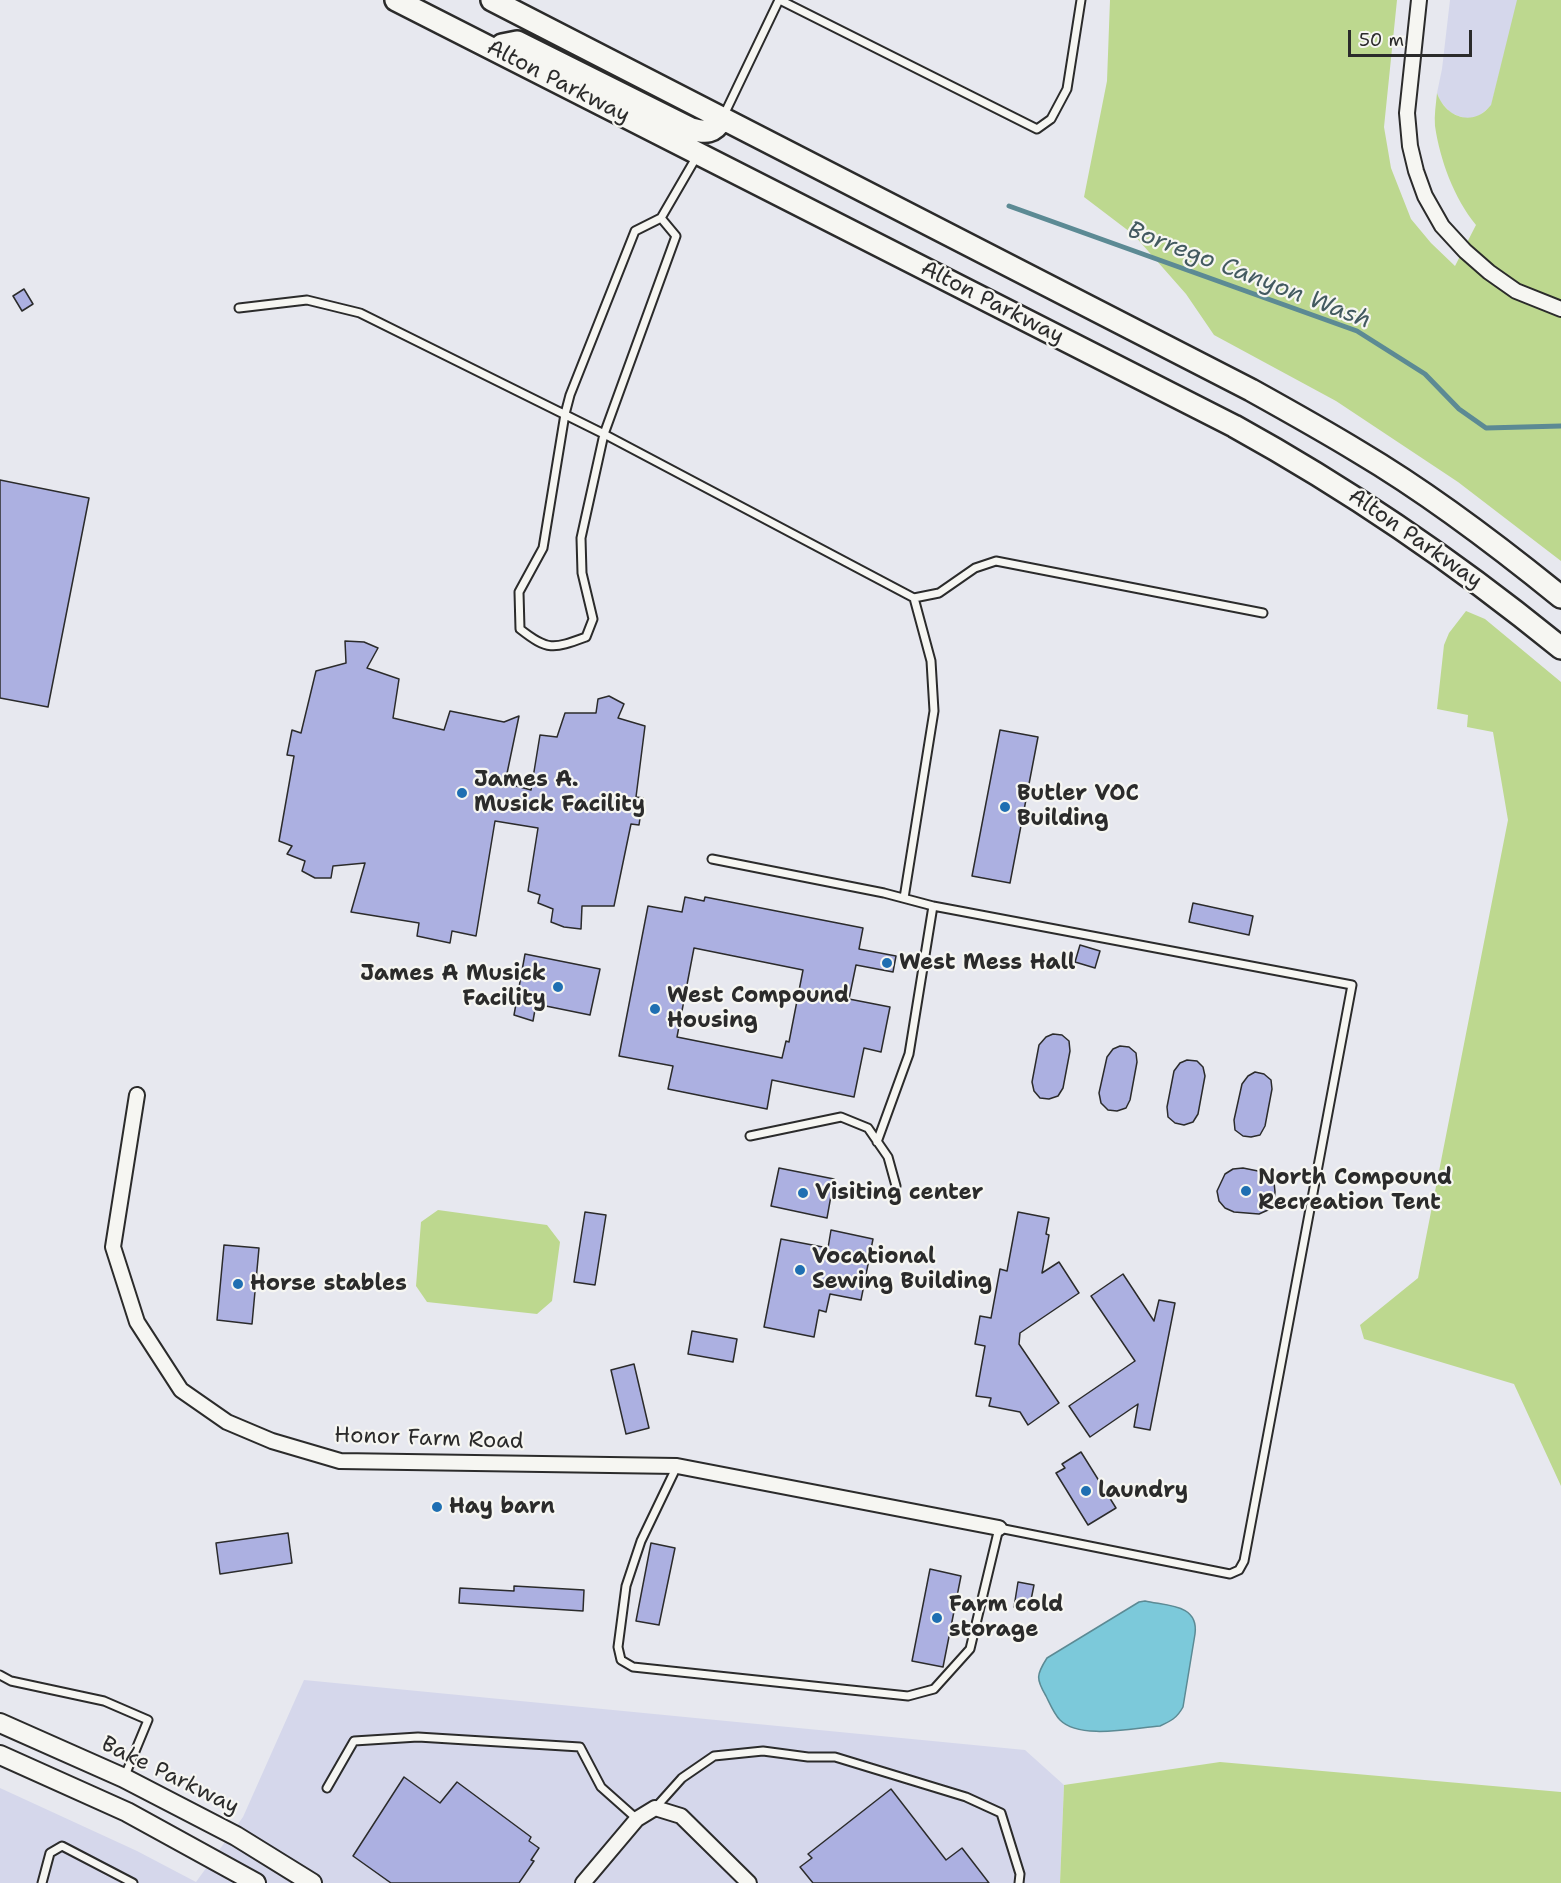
<!DOCTYPE html>
<html>
<head>
<meta charset="utf-8">
<style>
	body { margin:0 }
	#map { position:relative; width:1561px; height:1883px; overflow:hidden; background:#e7e8ef; font-family:"Shantell Sans",sans-serif }
	canvas { display:block }
	.scale { position:absolute; left:1348px; top:30px; width:124px; height:27px; box-sizing:border-box; border:3px solid #2b2b2b; border-top:0; padding-left:8px; font-size:18px; line-height:21px; white-space:nowrap; color:#2b2b2b; -webkit-text-stroke:4px #f6f6f2; paint-order:stroke }
</style>
</head>
<body>
<div id="map">
<canvas width="1561" height="1883"></canvas>
<div class="scale">50 m</div>
</div>
<script>
const ctx = document.querySelector('canvas').getContext('2d');
ctx.lineJoin = 'round';
function fill(path, color) { ctx.fillStyle = color; ctx.fill(path, 'evenodd'); }
function trace(path, color, width, dash) { ctx.strokeStyle = color; ctx.lineWidth = width; ctx.lineCap = dash ? 'butt' : 'round'; ctx.setLineDash(dash || []); ctx.stroke(path); }
function drawText(font, color, halo, rows, align = 'center') {
  ctx.font = font + ' "Shantell Sans",sans-serif'; ctx.lineWidth = 4.5; ctx.setLineDash([]); ctx.textBaseline = 'middle'; ctx.strokeStyle = halo; ctx.fillStyle = color; for (const [text, x, y, turn = 0] of rows) {
    ctx.save(); ctx.translate(x, y); ctx.rotate((+turn || 0) * Math.PI / 180); ctx.textAlign = isNaN(turn) ? turn : align; if (halo) ctx.strokeText(text, 0, 0); ctx.fillText(text, 0, 0); ctx.restore();
  }
}
fill(new Path2D(`
	M1450 0H1518L1491 106 1480 115 1472 118H1464L1451 113 1440 101 1437 93 1442 69Z
	M304 1680 1025 1750 1064 1785 1060 1883H0V1788L137 1851 196 1882 243 1817Z`), '#d5d7eb');
fill(new Path2D(`
	M1110 0H1397L1384 127 1391 168 1411 219 1431 243 1455 266 1476 225C1454 198 1440 160 1435 126 1434 115 1436 104 1437 93 1445 117 1473 128 1491 105L1517 0H1561V561L1458 482 1336 401 1214 335 1186 294 1134 235 1084 197 1107 81Z
	M1466 611 1485 619 1561 682V1486L1514 1384 1364 1339 1360 1325 1418 1278 1508 820 1493 732 1467 727 1468 715 1437 709 1444 645 1449 633Z
	M438 1210 547 1225 560 1242 552 1301 537 1314 427 1302 416 1286 421 1222Z
	M1220 1762 1561 1792V1883H1060L1064 1785Z`), '#bdd88f');
const water = new Path2D(`
	M1145 1601C1167 1606 1199 1604 1195 1634L1183 1707C1177 1718 1171 1721 1160 1726 1133 1728 1080 1740 1060 1720 1054 1714 1050 1704 1046 1696 1036 1679 1036 1675 1047 1658L1139 1602Z`);
fill(water, '#7cc9da');
trace(water, '#5c8a94', 1.5);
trace(new Path2D(`
	M1009 206 1357 331 1425 374 1459 409 1486 428 1561 426`), '#5c8a94', 5);
const building = new Path2D(`
	M24 289 33 304 22 311 13 296Z
	M0 480 89 498 48 707 0 698Z
	M345 641 364 642 378 648 367 668 399 679 393 718 444 730 450 711 504 722 519 716 505 783 531 790 540 735 557 737 565 713H596L598 699 609 696 624 704 618 718 645 726 636 797 643 798 639 825 631 824 614 906H582L581 929 564 927 551 922 553 909 538 903 540 895 528 891 538 828 495 821 476 936 452 931 450 943 417 936 419 923 351 912 365 863 333 866 331 878H315L302 871 305 861 287 854 292 846 279 841 294 756 287 755 292 730 301 733 316 671 346 663Z
	M1000 730 1038 737 1010 883 972 876Z
	M685 897 704 901 705 897 863 928 859 949 896 956 893 972 856 965 849 999 890 1007 881 1052 864 1048 854 1097 772 1080 767 1109 668 1089 673 1066 619 1056 648 906 682 912ZM694 948 803 970 789 1042 786 1041 782 1058 677 1037Z
	M1193 903 1253 916 1249 935 1189 922Z
	M1080 945 1100 951 1095 968 1075 962Z
	M525 954 600 969 590 1015 536 1004 533 1021 514 1015Z
	M1053 1034 1062 1035 1069 1041 1070 1051 1063 1088 1058 1096 1049 1099 1040 1098 1034 1091 1032 1082 1039 1045 1046 1037Z
	M1120 1046 1129 1047 1136 1053 1137 1062 1130 1100 1126 1108 1117 1111 1108 1110 1101 1103 1099 1093 1107 1057 1113 1049Z
	M1187 1060 1197 1061 1203 1067 1205 1076 1198 1114 1193 1122 1184 1125 1175 1123 1168 1117 1167 1107 1174 1071 1180 1063Z
	M1255 1072 1264 1074 1271 1080 1272 1089 1265 1126 1260 1135 1251 1137 1243 1136 1235 1130 1234 1120 1242 1084 1248 1076Z
	M779 1168 834 1179 827 1218 771 1206Z
	M1243 1168 1258 1171 1267 1175 1274 1182 1275 1192 1274 1201 1268 1210 1259 1214 1234 1212 1225 1208 1219 1201 1217 1191 1225 1174 1233 1169Z
	M585 1212 606 1215 595 1285 574 1282Z
	M1018 1212 1049 1218 1046 1234 1049 1235 1042 1273 1059 1262 1079 1293 1020 1333 1019 1344 1059 1403 1028 1425 1020 1412 989 1406 991 1398 976 1396 985 1346 975 1344 980 1316 991 1318 1000 1269 1007 1271Z
	M831 1230 873 1239 861 1300 830 1294 826 1312 819 1310 814 1337 764 1327 781 1239 828 1248Z
	M224 1245 259 1248 252 1324 217 1320Z
	M1123 1274 1154 1321 1159 1300 1175 1303 1150 1430 1134 1427 1138 1404 1090 1437 1069 1406 1135 1361 1091 1296Z
	M692 1331 737 1339 733 1362 688 1354Z
	M634 1364 649 1428 626 1434 611 1370Z
	M1081 1452 1116 1508 1088 1525 1056 1473 1065 1468 1062 1464Z
	M288 1533 292 1563 220 1574 216 1543Z
	M651 1543 675 1548 659 1625 636 1621Z
	M930 1569 961 1576 943 1667 912 1661Z
	M1018 1582 1034 1585 1029 1610 1014 1607Z
	M514 1586 584 1590 583 1611 459 1603 460 1588 514 1591Z
	M404 1777 440 1803 457 1782 531 1837 529 1841 539 1848 531 1860 534 1861 519 1883H391L353 1856Z
	M891 1789 946 1860 962 1848 989 1883H813L800 1867 812 1858 808 1854Z`);
fill(building, '#acb0e1');
trace(building, '#2b2b2b', 1.5);
const service = new Path2D(`
	M780 0 1037 129 1051 119 1067 89 1081 0
	M723 117 779 0
	M661 218 676 236 604 434 581 538 582 573 593 619 586 637C553 649 548 651 520 629L519 592 543 548 565 414 570 395 635 231 661 218 697 156
	M239 308 307 300 360 313 604 434 914 598 931 661 934 711 904 898
	M914 598 939 593 975 568 996 561 1263 613
	M712 859 884 893 933 906
	M750 1136 841 1117 868 1128 888 1157 896 1186
	M677 1466 641 1541 626 1586 618 1647 621 1660 633 1667 908 1696 934 1689 970 1649 999 1528 1230 1574 1239 1570 1244 1561 1352 985 933 906 909 1054 877 1142
	M0 1675 11 1681 104 1701 148 1720 124 1778
	M327 1788 354 1741 418 1737 580 1747 601 1787 637 1819
	M656 1807 682 1778 714 1756 763 1751 808 1757H835L966 1797 1001 1813 1020 1874 1019 1883
	M42 1883 50 1853 62 1846 133 1883`);
const minor = new Path2D(`
	M1419 0 1407 113 1410 146 1416 171 1425 196 1442 226 1465 251 1489 272 1516 291 1561 309
	M137 1095 113 1247 137 1322 181 1390 227 1422 272 1441 340 1461 677 1466 999 1528
	M583 1883 637 1819 655 1808 681 1816 749 1883`);
const secondary = new Path2D(`
	M0 1723 124 1778 236 1836 312 1883
	M0 1755 127 1812 256 1883`);
const primary = new Path2D(`
	M396 0 1234 426C1350 490 1458 564 1561 648
	M492 0 1251 390C1287 410 1323 430 1359 452 1430 494 1497 545 1561 597
	M496 50 502 45 517 42 691 129C706 133 714 133 722 119`);
trace(service, '#2b2b2b', 11);
trace(minor, '#2b2b2b', 18);
trace(secondary, '#2b2b2b', 22);
trace(primary, '#2b2b2b', 26);
trace(service, '#f6f6f2', 7);
trace(minor, '#f6f6f2', 14);
trace(secondary, '#f6f6f2', 18);
trace(primary, '#f6f6f2', 21);
for (const [x, y, r, color] of [
	[462,793,6,"#1f6fb2"],
	[1005,807,6,"#1f6fb2"],
	[887,963,6,"#1f6fb2"],
	[558,987,6,"#1f6fb2"],
	[655,1009,6,"#1f6fb2"],
	[1246,1191,6,"#1f6fb2"],
	[803,1193,6,"#1f6fb2"],
	[800,1270,6,"#1f6fb2"],
	[238,1284,6,"#1f6fb2"],
	[1086,1491,6,"#1f6fb2"],
	[437,1507,6,"#1f6fb2"],
	[937,1618,6,"#1f6fb2"]
]) { const dot = new Path2D(); dot.arc(x, y, r, 0, 2 * Math.PI); ctx.fillStyle = color; ctx.fill(dot); trace(dot, '#f6f6f2', 2); }
drawText('22px', '#2b2b2b', '#f6f6f2', [
	["Alton Parkway",558,82,27],
	["Alton Parkway",992,303,27],
	["Alton Parkway",1415,539,35],
	["Honor Farm Road",429,1439,2],
	["Bake Parkway",170,1776,26]
]);
drawText('bold 22px', '#2b2b2b', '#f6f6f2', [
	["James A.",474,780],
	["Musick Facility",474,805],
	["Butler VOC",1017,794],
	["Building",1017,819],
	["West Mess Hall",899,963],
	["James A Musick",546,974,"right"],
	["Facility",546,999,"right"],
	["West Compound",667,996],
	["Housing",667,1021],
	["North Compound",1258,1178],
	["Recreation Tent",1258,1203],
	["Visiting center",815,1193],
	["Vocational",812,1257],
	["Sewing Building",812,1282],
	["Horse stables",250,1284],
	["laundry",1098,1491],
	["Hay barn",449,1507],
	["Farm cold",949,1605],
	["storage",949,1630]
], 'left');
drawText('italic 24px', '#435a60', '#f6f6f2', [
	["Borrego Canyon Wash",1249,276,21]
]);
</script>
</body>
</html>
